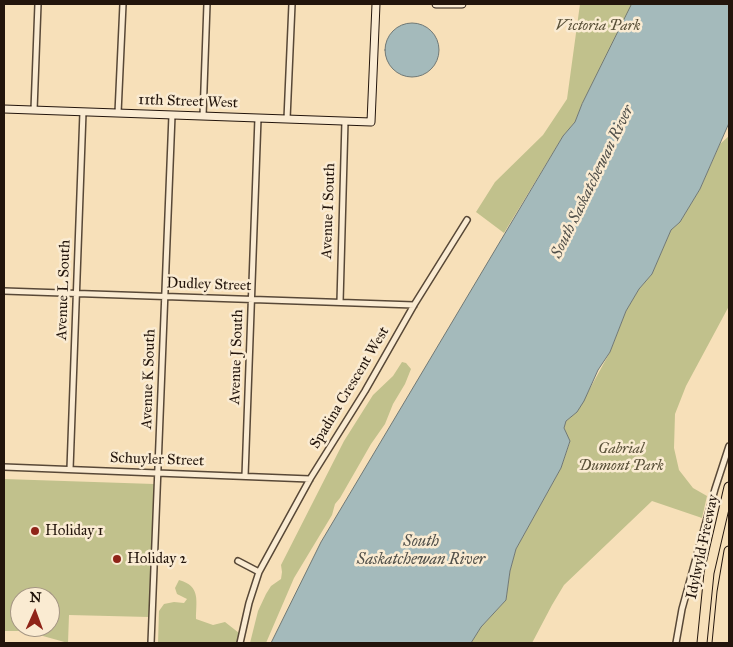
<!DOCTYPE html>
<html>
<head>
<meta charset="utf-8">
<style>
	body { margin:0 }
	#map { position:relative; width:733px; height:647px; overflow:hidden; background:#f7e0b9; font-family:"IM FELL Great Primer",serif }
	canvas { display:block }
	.frame { position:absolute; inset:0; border:5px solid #23150c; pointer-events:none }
	.north { position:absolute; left:10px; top:587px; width:50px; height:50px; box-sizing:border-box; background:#faebd2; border:1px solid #a49583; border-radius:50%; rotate:2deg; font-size:14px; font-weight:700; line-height:20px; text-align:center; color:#23150c }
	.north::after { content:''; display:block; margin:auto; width:18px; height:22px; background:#8f2418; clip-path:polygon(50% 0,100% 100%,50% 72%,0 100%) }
</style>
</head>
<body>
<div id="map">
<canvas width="733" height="647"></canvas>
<div class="frame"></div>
<div class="north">N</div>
</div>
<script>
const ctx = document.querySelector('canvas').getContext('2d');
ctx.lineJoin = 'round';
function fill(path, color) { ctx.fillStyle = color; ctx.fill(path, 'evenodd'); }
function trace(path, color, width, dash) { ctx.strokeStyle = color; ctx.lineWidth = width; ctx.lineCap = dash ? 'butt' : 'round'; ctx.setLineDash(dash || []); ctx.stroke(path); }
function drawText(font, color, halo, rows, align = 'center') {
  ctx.font = font + ' "IM FELL Great Primer",serif'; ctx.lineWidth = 5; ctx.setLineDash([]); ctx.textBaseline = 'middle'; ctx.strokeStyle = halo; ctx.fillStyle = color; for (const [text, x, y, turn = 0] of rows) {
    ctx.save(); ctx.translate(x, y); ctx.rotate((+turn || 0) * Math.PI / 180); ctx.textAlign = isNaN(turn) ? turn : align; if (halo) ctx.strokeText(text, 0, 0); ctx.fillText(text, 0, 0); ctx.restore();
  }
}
fill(new Path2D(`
	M580 4H632L582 104 575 122 563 136 504 233 476 212 495 182 543 135 567 99Z
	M729 136V306L686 386 675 414 674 448 679 470 693 488 707 496 702 518 652 501 564 585 552 605 532 643H471L481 627 506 600 510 571 516 549 561 468 570 442 564 428 566 421 577 412 610 352 626 311 639 289 652 274 671 230 680 222 700 189 720 144Z
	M402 362 406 363 411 369 405 384 393 404 385 424 371 444 340 498 335 504 332 515 294 578 266 643H250L258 611 266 594 271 586 281 579 282 572 281 565 344 441 373 395 393 376Z
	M4 479 154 484 149 617 69 615 68 643 25 631H4ZM20 597H50V627H20Z
	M179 580C201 586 196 601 196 619L213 625 225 622 239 633 237 643H158L159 611 164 604 174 602 184 603 187 599 177 594 175 588Z`), '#c1c18c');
const water = new Path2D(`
	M632 4H729V123L700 189 680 222 671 230 652 274 639 289 626 311 610 352 598 370 584 401 577 412 566 421 564 428 570 441 561 468 516 549 510 571 506 600 481 627 471 643H271L321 542 563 136 575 122 582 104Z
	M385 50a27 27 0 1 1 54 0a27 27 0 1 1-54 0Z`);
fill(water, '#a4babb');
trace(water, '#707875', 1);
const street = new Path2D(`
	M34 110 38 4
	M118 113 123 4
	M203 116 207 4
	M287 119 292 4
	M4 291 414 305
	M340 302 345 121
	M4 467 310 479
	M70 469 83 112
	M245 476 258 118
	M238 561 259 572
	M151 643 172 115
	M240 643 249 603 259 572 310 479 365 391 414 305 467 220
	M676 643 682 609 715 489 729 446`);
const secondary = new Path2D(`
	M436 4H462
	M4 109 371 122 376 4`);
const highway = new Path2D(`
	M702 643 709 573 729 487
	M717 643 722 592 729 551
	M726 643 729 582`);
trace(street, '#584837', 8);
trace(secondary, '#23150c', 9);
trace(highway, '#23150c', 11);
trace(street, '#faebd2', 5);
trace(secondary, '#faebd2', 7);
trace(highway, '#f7e0b9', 9);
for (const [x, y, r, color] of [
	[35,531,5,"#8f2418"],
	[117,559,5,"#8f2418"]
]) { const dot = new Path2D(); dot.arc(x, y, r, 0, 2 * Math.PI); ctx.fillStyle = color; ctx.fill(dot); trace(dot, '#faebd2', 2); }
drawText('italic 15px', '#5a5139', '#faebd2', [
	["Victoria Park",598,26],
	["Gabrial",621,449],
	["Dumont Park",621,466]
]);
drawText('15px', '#23150c', '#faebd2', [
	["11th Street West",188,102,2],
	["Avenue I South",329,211,-88],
	["Dudley Street",209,285,2],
	["Avenue L South",64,290,-88],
	["Avenue J South",237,357,-88],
	["Avenue K South",149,379,-88],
	["Spadina Crescent West",350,388,-59],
	["Schuyler Street",157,460,2],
	["Idylwyld Freeway",703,547,-78]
]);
drawText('15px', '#23150c', '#faebd2', [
	["Holiday 1",45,531],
	["Holiday 2",127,559]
], 'left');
drawText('italic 16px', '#504f49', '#faebd2', [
	["South Saskatchewan River",593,182,-64],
	["South",421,542],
	["Saskatchewan River",421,560]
]);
</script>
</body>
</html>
